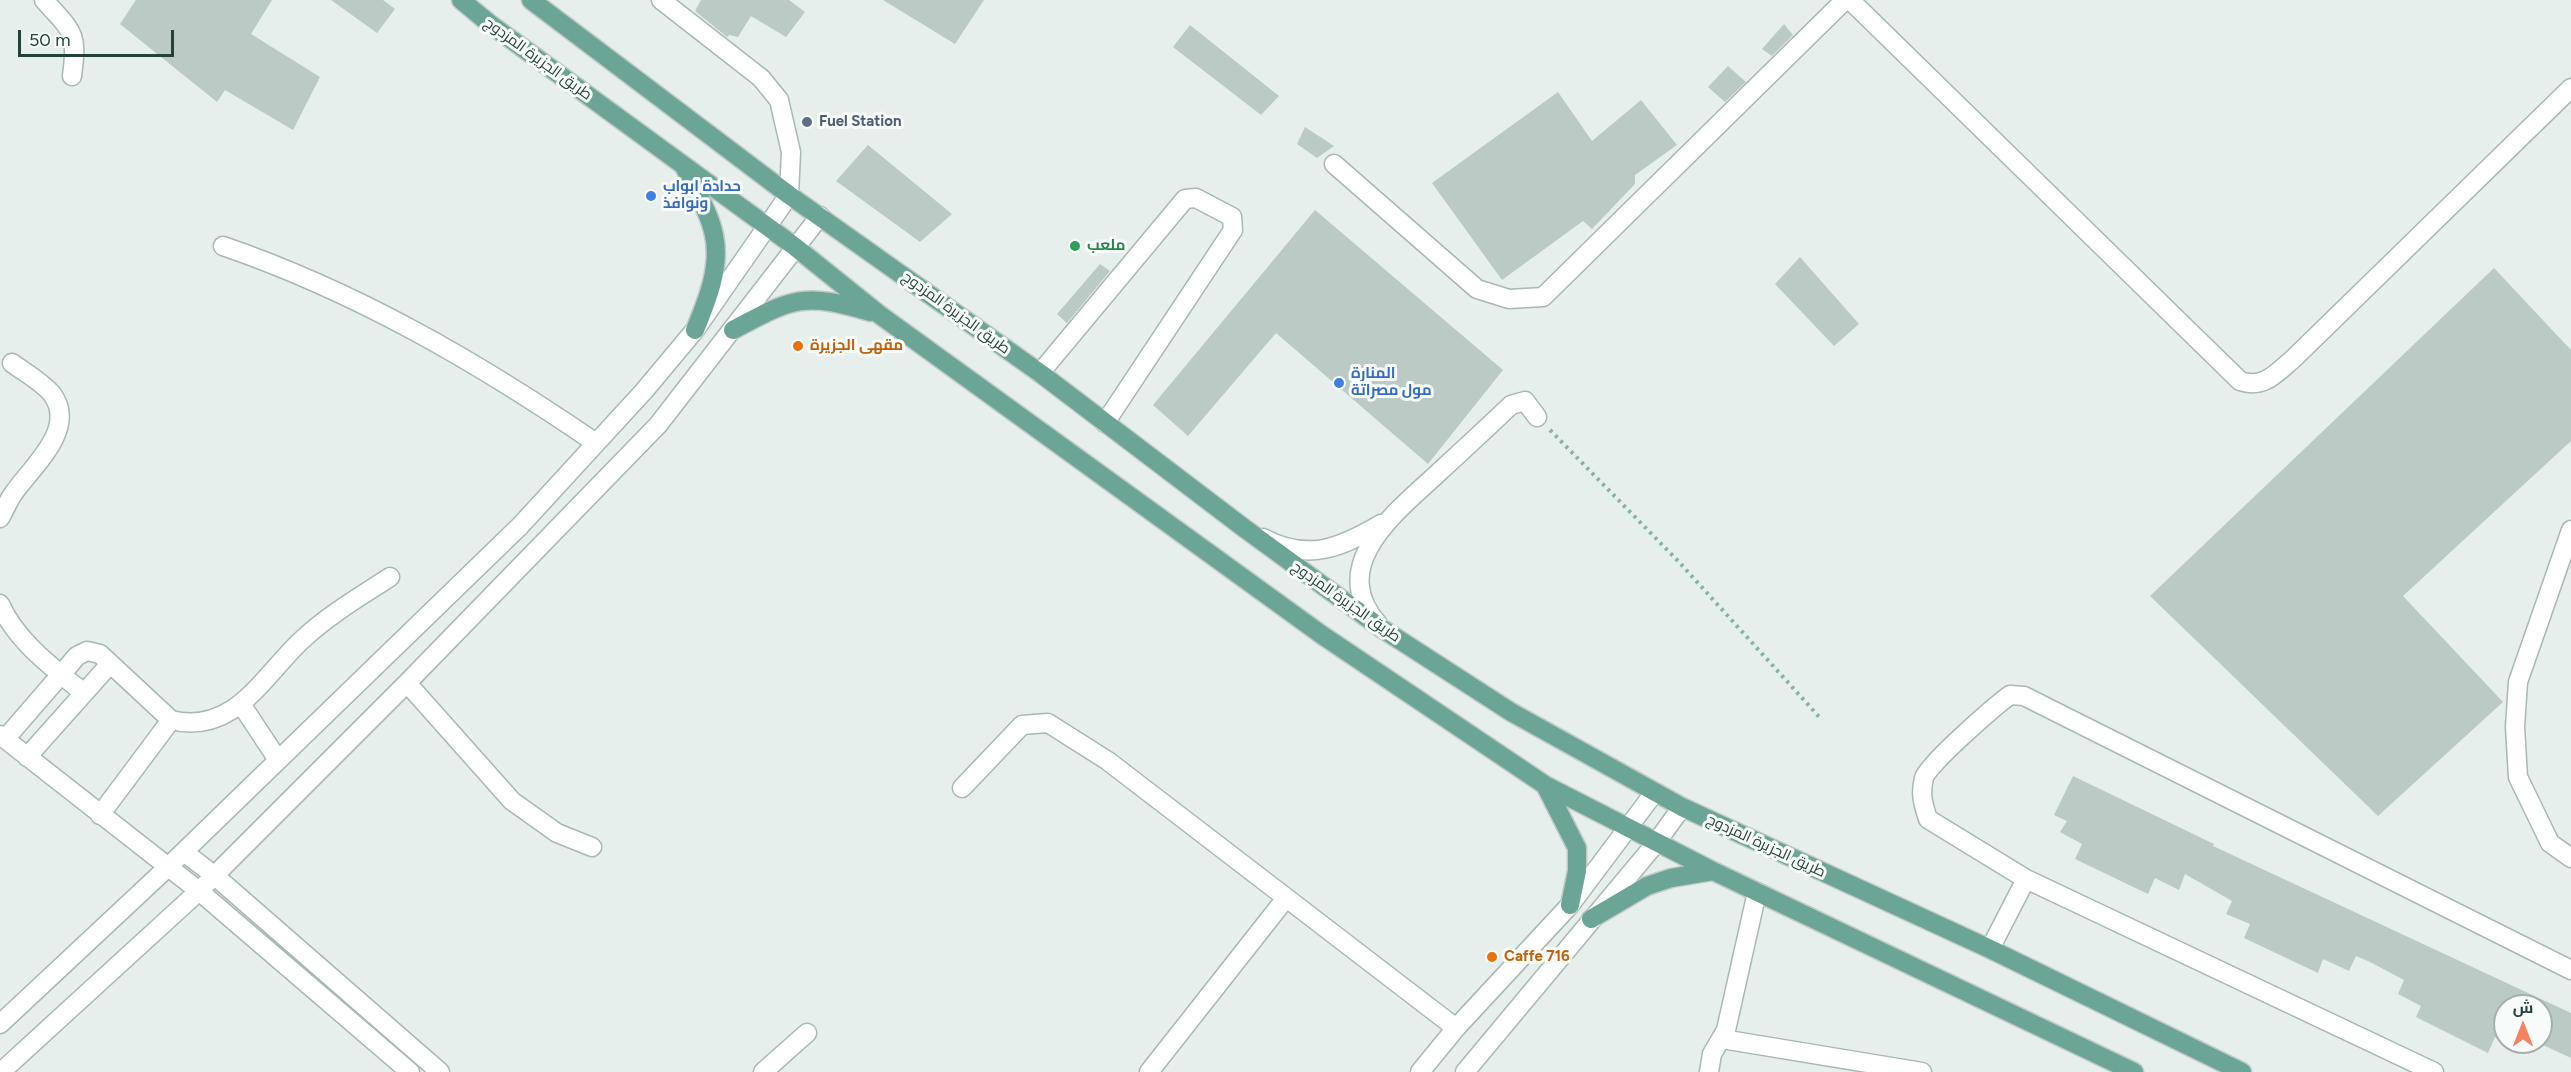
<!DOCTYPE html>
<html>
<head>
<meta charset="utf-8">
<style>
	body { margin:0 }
	#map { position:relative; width:2571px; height:1072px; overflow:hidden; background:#e6efeb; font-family:Figtree,Cairo,sans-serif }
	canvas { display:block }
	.north { position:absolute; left:2493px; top:994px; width:60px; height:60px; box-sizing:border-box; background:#f7fbf9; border:2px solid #a3b1ad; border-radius:50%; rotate:0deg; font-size:16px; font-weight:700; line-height:24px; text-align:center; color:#24423a }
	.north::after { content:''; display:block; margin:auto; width:21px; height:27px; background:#f4845f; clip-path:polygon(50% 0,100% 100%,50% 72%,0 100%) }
	.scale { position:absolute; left:18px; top:30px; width:156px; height:27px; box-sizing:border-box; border:3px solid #24423a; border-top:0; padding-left:8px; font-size:18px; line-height:21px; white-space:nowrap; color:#24423a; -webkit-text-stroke:4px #f7fbf9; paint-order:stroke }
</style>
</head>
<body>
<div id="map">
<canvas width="2571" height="1072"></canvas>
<div class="north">ش</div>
<div class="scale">50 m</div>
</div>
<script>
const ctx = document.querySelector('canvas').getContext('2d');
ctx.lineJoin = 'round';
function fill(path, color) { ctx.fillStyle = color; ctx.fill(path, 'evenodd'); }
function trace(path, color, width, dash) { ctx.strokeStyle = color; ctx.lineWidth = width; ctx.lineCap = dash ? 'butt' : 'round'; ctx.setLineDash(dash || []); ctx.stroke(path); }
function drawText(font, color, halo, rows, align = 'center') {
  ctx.font = font + ' Figtree,Cairo,sans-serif'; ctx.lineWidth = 6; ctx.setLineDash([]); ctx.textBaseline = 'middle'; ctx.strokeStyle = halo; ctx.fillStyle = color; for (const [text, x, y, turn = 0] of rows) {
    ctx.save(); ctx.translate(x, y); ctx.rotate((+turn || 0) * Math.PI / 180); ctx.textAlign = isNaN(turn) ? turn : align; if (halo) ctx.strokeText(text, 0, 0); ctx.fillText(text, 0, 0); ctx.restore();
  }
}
fill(new Path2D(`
	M136 0H272L251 34 320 77 293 130 225 90 217 102 120 24Z
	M331 0H383L395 9 377 33Z
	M701 0H789L805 12 786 37 751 16 738 37 729 35 727 37 695 11Z
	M883 0H984L955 44Z
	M1784 24 1793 35 1772 56 1762 49Z
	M1190 25 1279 96 1261 115 1173 47Z
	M1728 66 1746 82 1725 102 1708 87Z
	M1558 92 1592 141 1641 100 1677 145 1635 175V184L1592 229 1583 221 1502 280 1432 183Z
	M1305 127 1334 146 1317 158 1297 144Z
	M868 145 952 214 920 242 836 181Z
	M1315 210 1503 370 1428 464 1276 333 1188 436 1153 405Z
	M1800 257 1859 324 1834 346 1775 284Z
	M1100 264 1110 271 1067 323 1057 314Z
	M2494 268 2571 350V441L2403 596 2503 702 2378 816 2150 596Z
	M2073 776 2214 844 2213 846 2571 1013V1058L2541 1044V1006H2505V1042L2495 1037 2488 1053 2416 1017 2421 1006 2398 994 2404 980 2370 962 2356 956 2349 971 2323 959 2318 973 2244 938 2250 924 2226 914 2232 901 2185 874 2179 890 2155 878 2148 894 2075 859 2082 844 2060 832 2067 821 2054 815Z`), '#bbcac4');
const minor = new Path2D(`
	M44 0C73 33 78 31 72 76
	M1850 0 2240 381C2264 389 2275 374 2293 359L2571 88
	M1334 164 1477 289 1509 299 1543 297 1845 0
	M223 246C357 292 479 363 596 443
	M1040 373 1185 199 1196 198 1232 217 1233 230 1105 423
	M0 518C4 511 7 504 11 497 28 470 79 430 52 394 42 382 24 372 12 363
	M2571 530 2518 682 2515 727 2518 777 2550 843 2571 858
	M1263 538C1308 562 1340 548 1381 524
	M0 604C16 641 53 668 84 693
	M1378 624C1326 565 1396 512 1437 474 1462 451 1487 428 1511 405L1525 401 1537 417
	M407 683 512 801 557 833 592 847
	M241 704 278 760
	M0 735 199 891 410 1072
	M5 739 77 656 87 651 100 654 171 720C235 736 264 674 304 638 330 614 361 596 390 577
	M27 757 110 664
	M962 788 1022 725 1048 723 1108 761 1456 1028
	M100 815 171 720
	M184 852 215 876 440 1072
	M1990 949 2026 879
	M0 1024 168 867 520 526 644 391 695 330 789 195 791 152 779 100 761 78 661 0
	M1722 1039 1922 1072
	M1 1072 199 891 407 683 658 425 820 216
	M763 1072 807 1033
	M1149 1072 1286 898
	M1420 1072 1456 1028 1570 905 1654 793
	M1465 1072 1656 843 1682 807
	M1709 1072 1712 1054 1726 1030 1757 892
	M2434 1072 2026 879 1928 819C1923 804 1920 794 1924 778 1927 765 1995 706 2010 695L2024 696 2571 970`);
const major = new Path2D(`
	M461 0 490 24 794 246 880 315 1322 635 1545 785 1713 871 2134 1072
	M531 0 789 195 1040 373 1244 528 1381 628 1511 712 1682 807 1990 949 2242 1072
	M684 166C694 188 709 211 714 235 721 267 707 301 695 330
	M733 330C793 298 804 292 870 312
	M1545 785 1577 848V871L1570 905
	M1591 919 1647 886 1671 878 1713 871`);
trace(minor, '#a8b8b2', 21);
trace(major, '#c2cac8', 21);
trace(new Path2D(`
	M1550 430 1679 562 1822 720`), '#86b3a5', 4, [3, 4.5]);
trace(minor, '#fff', 18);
trace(major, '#6aa596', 18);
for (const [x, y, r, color] of [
	[807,122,6,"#5c6f8a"],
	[651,196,6,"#3f7fe0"],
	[1075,246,6,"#2e9e5b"],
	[798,346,6,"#e8710a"],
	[1339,383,6,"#3f7fe0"],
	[1492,957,6,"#e8710a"]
]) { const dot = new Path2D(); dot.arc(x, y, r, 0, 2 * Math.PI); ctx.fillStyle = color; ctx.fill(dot); trace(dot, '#f7fbf9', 2); }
drawText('15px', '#24423a', '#f7fbf9', [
	["طريق الجزيرة المزدوج",538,59,36],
	["طريق الجزيرة المزدوج",956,313,36],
	["طريق الجزيرة المزدوج",1346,602,35],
	["طريق الجزيرة المزدوج",1766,846,25]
]);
drawText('bold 15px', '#4e5e75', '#f7fbf9', [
	["Fuel Station",819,122]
], 'left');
drawText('bold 15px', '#366cbe', '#f7fbf9', [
	["حدادة ابواب",663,187],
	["ونوافذ",663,204],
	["المنارة",1351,374],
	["مول مصراتة",1351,391]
], 'left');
drawText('bold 15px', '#27864d', '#f7fbf9', [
	["ملعب",1087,246]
], 'left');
drawText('bold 15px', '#c56008', '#f7fbf9', [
	["مقهى الجزيرة",810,346],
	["Caffe 716",1504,957]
], 'left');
</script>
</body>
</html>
